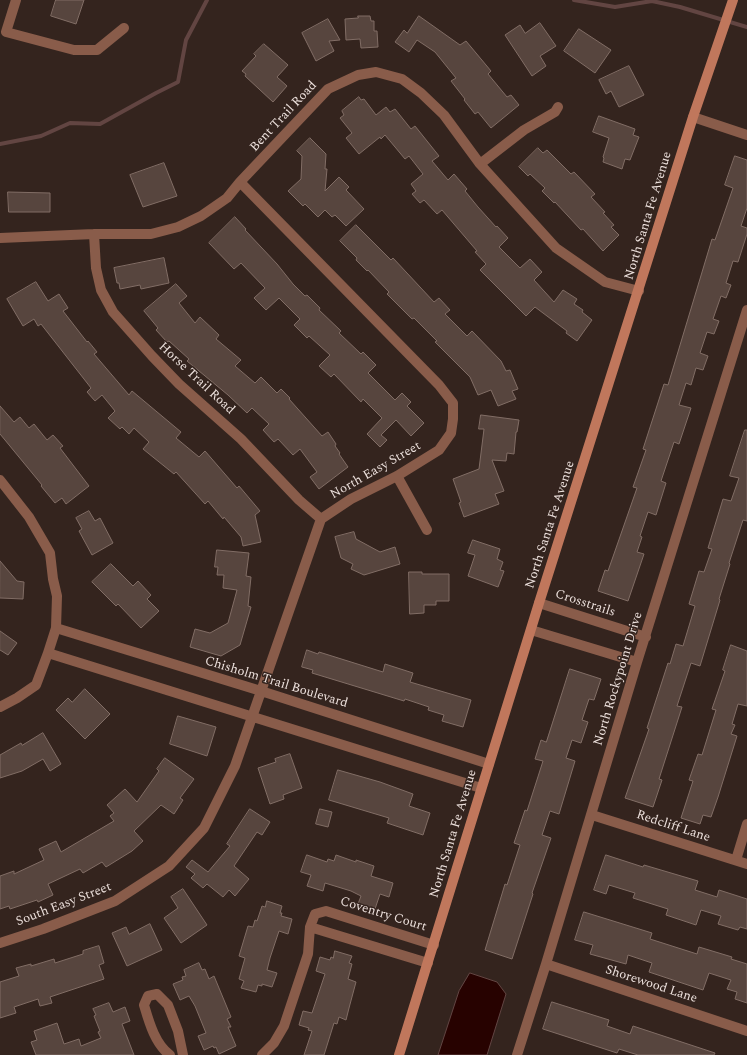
<!DOCTYPE html>
<html>
<head>
<meta charset="utf-8">
<style>
  body { margin:0 }
  canvas { display:block; background:#34241e }
</style>
</head>
<body>
<canvas width="747" height="1055"></canvas>
<script>
const ctx = document.querySelector('canvas').getContext('2d');
ctx.lineJoin = 'round';
function fillPath(path, color) { ctx.fillStyle = color; ctx.fill(path, 'evenodd'); }
function stroke(path, color, width, dash) { ctx.strokeStyle = color; ctx.lineWidth = width; ctx.lineCap = dash ? 'butt' : 'round'; ctx.setLineDash(dash || []); ctx.stroke(path); }
function drawText(font, color, halo, rows, align = 'center') {
  ctx.font = font + ' Spectral,serif'; ctx.lineWidth = 3; ctx.setLineDash([]); ctx.textBaseline = 'middle'; ctx.strokeStyle = halo; ctx.fillStyle = color; for (const [text, x, y, turn = 0] of rows) {
    ctx.save(); ctx.translate(x, y); ctx.rotate((+turn || 0) * Math.PI / 180); ctx.textAlign = isNaN(turn) ? turn : align; if (halo) ctx.strokeText(text, 0, 0); ctx.fillText(text, 0, 0); ctx.restore();
  }
}
const water = new Path2D(`
  M470 973 497 982 506 994 487 1055H438L459 991Z`);
const stream = new Path2D(`
  M574 0 615 7 652 1 680 7 747 27
  M0 144 41 136 70 123 100 124 156 93 178 82 186 40 207 0`);
const building = new Path2D(`
  M56 0H84L76 24 51 16Z
  M358 16H370L371 21H374V31H377L378 47 361 48 360 39 346 40 345 19 358 18Z
  M419 16 460 45 466 41 491 71 488 74 507 97 511 95 519 105 491 128 478 112 475 114 464 100 465 99 451 81 456 78 435 52 417 40 409 52 395 42 404 30 407 33Z
  M328 19 340 40 329 41 334 51 316 61 302 33Z
  M540 23 556 46 540 56 546 66 532 76 505 35 520 25 525 33Z
  M579 29 611 50 595 73 564 51Z
  M264 44 288 65 277 77 287 86 273 102 245 76 246 74 242 71 256 56 254 54Z
  M629 66 644 95 619 107 611 91 606 94 599 80Z
  M359 97 361 100 364 99 376 115 386 107 390 112 395 109 411 129 415 126 439 156 432 161 448 180 454 174 467 189 465 191 478 207 496 227 497 226 508 238 499 247 520 268 530 259 542 272 534 280 554 302 563 290 577 299 574 304 583 310 582 312 592 320 577 341 566 333 567 331 535 307 526 316 480 270 486 264 475 252 477 251 442 210 437 214 424 200 420 203 412 194 416 191 411 184 423 174 409 156 405 159 385 135 381 139 380 137 359 154 346 138 352 133 340 118 344 115 342 111Z
  M599 116 635 129 633 135 639 137 630 160 625 159 622 169 603 162 604 158 603 157 609 138 593 132Z
  M310 138 326 154 325 169H327L325 191 339 177 349 187 346 190 364 209 346 226 335 215 332 217 325 210 318 217 305 204 303 206 288 191 301 179 302 156 297 151Z
  M538 148 543 153 547 150 571 174 574 172 595 194 591 197 605 212 603 213 614 225 611 227 619 235 603 251 583 229 581 230 555 202 554 203 542 191 545 188 530 174 528 176 519 167Z
  M735 156 747 160V208L741 226 747 228V234L738 262 733 261 726 283 731 285 726 298 721 296 713 319 719 321 714 334 707 332 700 353 708 356 703 370 696 368 691 385 686 383 679 405 691 408 679 444 674 442 661 481 666 483 656 515 648 512 640 536 642 537 637 552 644 554 628 601 598 591 605 570 608 571 637 488 633 487 646 450 643 449 664 384 668 385 712 239 715 240 733 188 725 185Z
  M164 163 177 196 143 207 130 175Z
  M8 192 50 193V212H9Z
  M235 217 246 229 245 230 277 264 293 284 305 296 307 295 320 308 319 310 341 331 339 333 361 354 363 352 376 365 368 373 395 400 402 393 411 402 407 406 424 423 411 436 396 420 381 435 387 440 380 447 367 434 382 418 363 399 361 402 334 374 331 377 319 366 330 355 309 336 307 338 294 325 300 319 279 298 266 310 254 298 265 288 241 263 234 269 209 243Z
  M356 225 391 260 393 258 434 302 439 298 450 310 445 314 467 336 472 331 501 361 506 371 510 370 518 389 512 391 516 399 498 406 491 390 478 395 470 377 435 342 437 341 414 318 412 319 387 294 389 292 368 270 367 271 356 260 357 258 340 241Z
  M164 258 169 283 141 289 140 285 120 289 119 283H117L114 268Z
  M36 282 48 301 59 294 68 308 63 311 87 342 88 341 97 352 94 354 129 395 132 391 181 432 176 438 199 457 205 451 237 488 239 486 260 511 255 515 261 542 243 546 241 537 224 517 223 519 208 501 205 504 176 472 174 474 143 449 149 442 134 428 129 434 122 427 120 429 108 418 115 411 102 395 95 401 87 392 91 388 41 324 38 326 34 319 23 326 7 299Z
  M176 284 187 296 179 303 195 323 200 317 219 335 216 339 241 360 235 366 255 383 261 377 277 393 281 389 290 398 289 399 322 436 328 432 336 444 335 446 340 453 339 454 348 467 319 489 310 477 317 472 300 449 293 455 278 439 274 442 263 430 269 424 252 408 247 413 228 395 187 361 189 359 169 341 167 342 156 330 158 328 144 311Z
  M0 406 14 422 20 417 29 428 34 424 47 440 53 435 63 446 60 448 89 486 66 504 62 498 55 503 41 486 42 485 0 434Z
  M481 415 519 420 517 432H516L514 454 507 453 506 461 492 460 504 491 495 494 499 504 464 517 459 503 461 502 453 479 479 469 484 429H479Z
  M745 430H747V521L743 520 729 563 730 564 719 599 720 600 700 666 691 663 677 706 682 707 659 779 662 780 653 807 625 798 649 729 647 728 668 663 670 664 676 644 683 646 695 606 689 604 699 571 704 572 712 549 708 548 723 499 731 501 739 478 730 476Z
  M89 511 95 521 100 518 113 543 92 555 79 531 82 529 76 518Z
  M354 532 356 539 380 552 395 547 400 564 364 575 351 569 353 564 341 558 335 537Z
  M473 540 500 549 497 559 503 562 500 570 504 571 498 587 468 576 475 555 468 553Z
  M217 550 249 553 246 576 251 577 248 606 251 607 240 645 221 656 190 647 195 629 210 633 228 623 237 590 223 588 224 575H217L218 567H215Z
  M0 561 17 581 24 582 23 599 0 598Z
  M111 564 133 586 138 581 151 595 147 599 159 611 141 628 118 604 116 606 92 582Z
  M409 572H422V574H449V601H436V605H424V613L410 614Z
  M0 631 17 643 8 655 0 650Z
  M731 645 747 651V706L738 704 732 724 735 725 731 734 737 736 718 797 711 817 703 815 700 824 681 818 693 781 689 780 698 754 702 755 716 710 712 709 725 671 723 670Z
  M307 650 318 654 319 652 383 672 385 664 413 673 410 682 471 700 463 727 442 721 444 715 428 710 429 707 405 699 404 701 312 673 313 670 302 667Z
  M570 669 601 679 594 700 589 699 582 720 588 722 581 743 572 740 566 758 575 761 559 814 550 811 542 835 551 838 532 893 533 894 512 959 485 950 505 884 507 885 520 845 514 843 525 810 527 811 543 761 535 759 541 740 546 742Z
  M85 689 110 714 85 739 56 710 68 698 72 702Z
  M178 716 216 727 207 756 170 744Z
  M43 733 61 764 50 771 43 759 22 771 0 778V755L21 743 22 745Z
  M290 754 302 788 283 795 284 799 270 804 258 768 276 762 275 759Z
  M165 758 194 779 180 798 183 800 174 814 161 805 134 831 143 841 132 851 106 867 102 862 83 873 80 869 48 884 53 895 38 902 37 900 10 909 9 906 0 909V876L14 871V874L44 860 39 849 56 841 61 852 114 821 110 816 114 813 107 805 125 789 137 802 159 771 157 769Z
  M338 770 380 782 413 794 409 806 430 813 423 835 387 823 389 818 329 800Z
  M250 809 270 822 262 835 257 832 234 866 249 879 235 896 229 890 223 897 207 884 203 888 191 878 195 874 186 867 192 860 208 872 230 846 227 844Z
  M320 809 332 812 328 827 316 824Z
  M307 855 327 862 328 859 334 861 336 855 356 862V860L374 866 371 876 393 883 389 897 380 894 375 909 358 904 361 896 351 891 325 883 323 891 307 886 311 875 301 872Z
  M606 855 643 867 644 865 698 881 695 890 717 897 719 890 747 899V929L740 927 738 930 718 924 721 916 701 910 696 925 666 915 668 909 633 898 635 893 609 885 606 894 594 890Z
  M183 889 207 925 181 943 164 918 178 908 171 897Z
  M267 901 282 906 280 913H282L281 916 292 919 288 934 279 931 270 958 267 970 277 973 272 987 262 984V986L258 985 256 992 241 988 244 981 239 979 245 958 239 956 248 926 253 927 255 920 257 921 262 906 265 907Z
  M584 912 652 933 650 939 697 954 699 947 732 957 731 959 747 964V1003L735 999 737 992 727 989 731 980 709 973 703 990 649 972 652 963 628 955 626 964 590 954 593 945 575 940Z
  M150 924 162 950 127 966 112 933 126 927 129 934Z
  M99 946 104 963 99 965 104 979 50 997 52 1003 40 1006 38 999 14 1007 16 1013 0 1018V982L19 976 16 968 31 964V966L54 959 55 963 83 954V951Z
  M335 951 352 956 349 963 352 964 348 979 356 982 349 1008 346 1020 339 1017 337 1024 334 1023 324 1055H304L312 1031 308 1030 309 1028 299 1025 303 1011 312 1013 325 974 316 971 320 957 330 960 331 957 333 958Z
  M199 963 202 970 205 969 209 979 214 976 231 1017 227 1019 231 1027H228L236 1046 219 1054 216 1047 214 1048 213 1046 204 1050 198 1036 206 1033 195 1006 189 996 180 1000 173 984 183 980 182 977 186 976 184 970Z
  M552 1002 609 1020 607 1026 630 1034 633 1026 715 1053 714 1055H638L619 1049 617 1053 543 1029Z
  M109 1003 113 1012 125 1007 130 1021 122 1024 134 1055H36L31 1042 37 1040 34 1031 57 1023 64 1044 79 1039 81 1046 101 1038 98 1032 100 1031 94 1016 96 1015 93 1009Z`);
const street = new Path2D(`
  M16 0 6 32 74 50H97L124 28
  M693 117 747 135
  M480 164 524 130 555 112 558 107
  M94 234 96 268 101 290 113 312 152 356 179 384 241 439 299 500 321 519
  M0 238 94 234H151L178 227 201 216 227 198 240 182 328 89 358 75 376 72 402 79 421 93 444 115 480 164 556 248 605 282 639 291
  M397 476 427 530
  M0 480 29 517 50 553 53 579 57 596 56 628 48 653 36 685 17 698 0 707
  M539 603 646 637
  M56 628 261 691 489 764
  M531 630 637 662
  M48 653 481 788
  M592 815 747 864
  M736 860 747 824
  M310 927 428 963
  M0 943 43 929 115 901 169 866 204 828 235 766 321 519 351 499 397 476 439 450 451 433 453 419V403L439 385 240 182
  M546 964 747 1031
  M170 1055C155 1044 149 1022 144 1005L148 996 157 994 168 1005 178 1031 183 1055
  M262 1055 274 1043 284 1026 308 954 310 927 315 914 326 911 434 945
  M517 1055 546 964 637 662 747 310`);
const secondary = new Path2D(`
  M399 1055 539 603 693 117 733 0`);
const streetNames = [
  ["Bent Trail Road",284,117,-47],
  ["North Santa Fe Avenue",649,216,-73],
  ["Horse Trail Road",196,379,43],
  ["North Easy Street",376,471,-30],
  ["North Santa Fe Avenue",551,525,-72],
  ["Crosstrails",585,604,18],
  ["North Rockypoint Drive",619,679,-73],
  ["Chisholm Trail Boulevard",276,683,17],
  ["Redcliff Lane",673,827,18],
  ["North Santa Fe Avenue",454,834,-73],
  ["South Easy Street",64,905,-21],
  ["Coventry Court",383,915,17],
  ["Shorewood Lane",651,985,18]
];
fillPath(water, '#270200');
stroke(water, '#624542', 1);
stroke(stream, '#624542', 4);
fillPath(building, '#57453e');
stroke(building, '#816d65', 1);
stroke(street, '#895c4a', 10);
stroke(secondary, '#c0775c', 10);
drawText('13px', '#ece0dc', '#34241e', streetNames);
</script>
</body>
</html>
